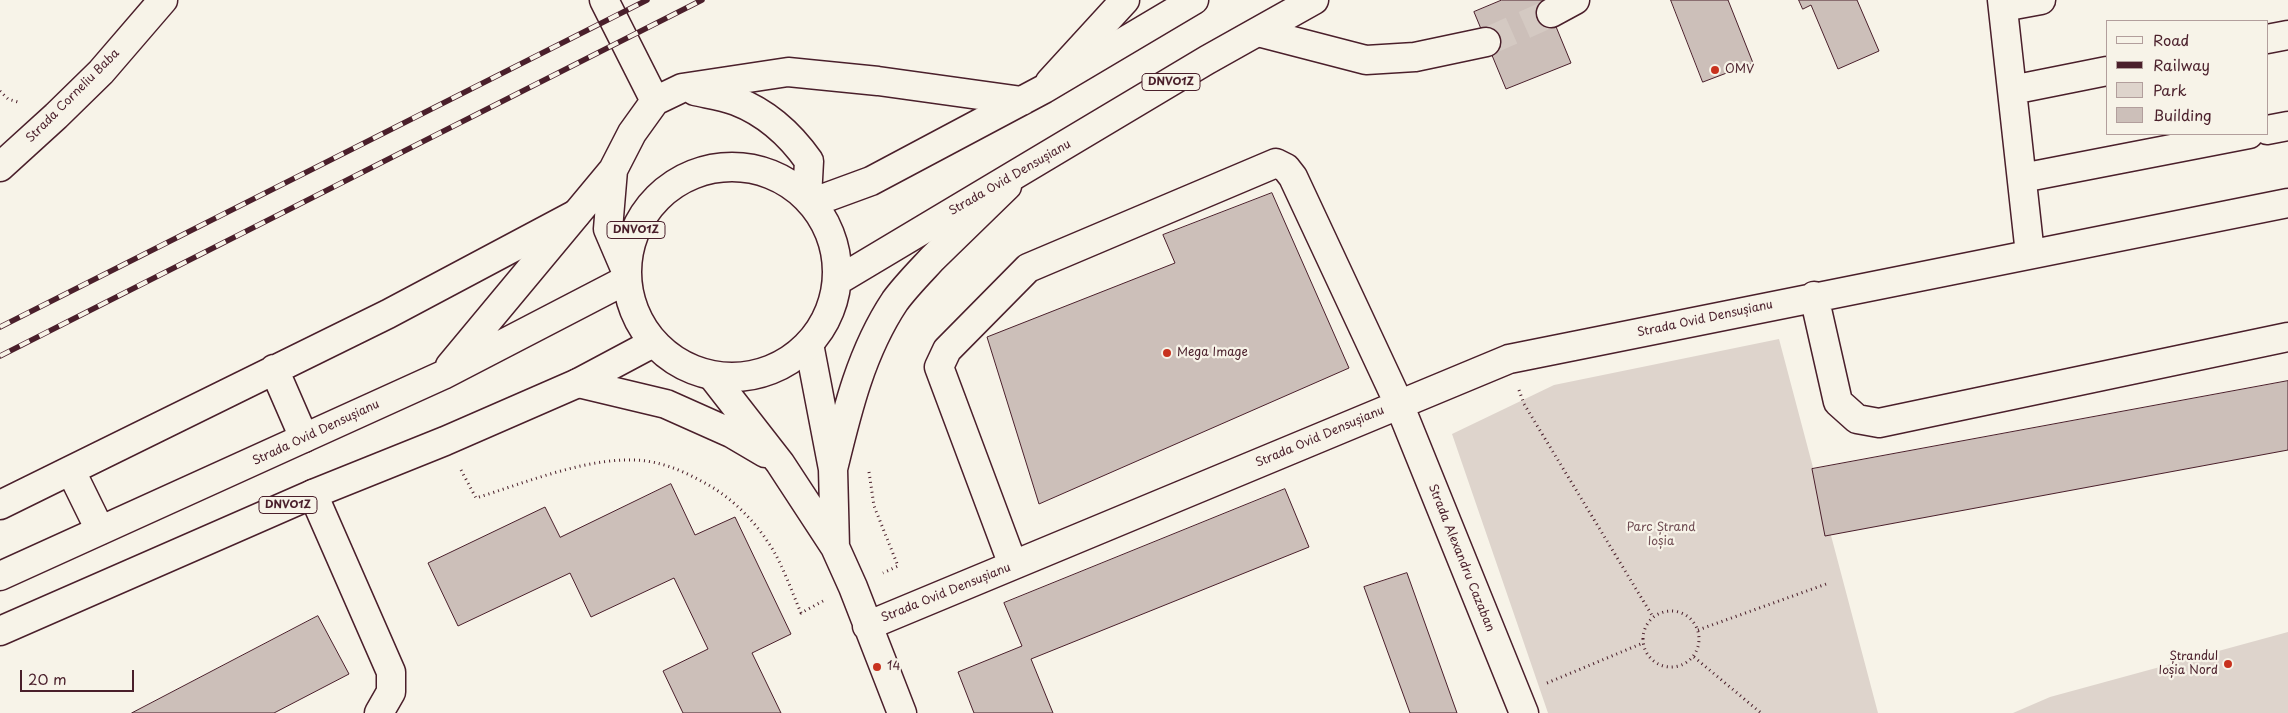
<!DOCTYPE html>
<html>
<head>
<meta charset="utf-8">
<style>
  body { margin:0 }
  #map { position:relative; width:2288px; height:713px; overflow:hidden; background:#f7f3e8; font-family:"Playpen Sans",sans-serif }
  canvas { display:block }
  .legend { position:absolute; left:2106px; top:20px; width:162px; height:115px; box-sizing:border-box; background:#f7f3e8; border:1px solid #b29e9c; margin:0; padding:6px 9px; list-style:none; font-size:15px; color:#4a1f2b }
  .legend li { display:flex; align-items:center; gap:10px; height:25px }
  .legend b { width:25px; border:1px solid #b29e9c }
  .scale { position:absolute; left:20px; top:670px; width:114px; height:22px; box-sizing:border-box; border:2px solid #4a1f2b; border-top:0; padding-left:6px; font-size:15px; line-height:18px; white-space:nowrap; color:#4a1f2b; -webkit-text-stroke:4px #f7f3e8; paint-order:stroke }
</style>
</head>
<body>
<div id="map">
<canvas width="2288" height="713"></canvas>
<ul class="legend">
<li><b style="height:6px;background:#f7f3e8"></b>Road</li>
<li><b style="height:6px;background:#4a1f2b"></b>Railway</li>
<li><b style="height:14px;background:#ded4cc"></b>Park</li>
<li><b style="height:14px;background:#ccbfb9"></b>Building</li>
</ul>
<div class="scale">20 m</div>
</div>
<script>
const ctx = document.querySelector('canvas').getContext('2d');
ctx.lineJoin = 'round';
function fillPath(path, color) { ctx.fillStyle = color; ctx.fill(path, 'evenodd'); }
function stroke(path, color, width, dash) { ctx.strokeStyle = color; ctx.lineWidth = width; ctx.lineCap = dash ? 'butt' : 'round'; ctx.setLineDash(dash || []); ctx.stroke(path); }
function drawText(font, color, halo, rows, align = 'center') {
  ctx.font = font + ' "Playpen Sans",sans-serif'; ctx.lineWidth = 4.5; ctx.setLineDash([]); ctx.textBaseline = 'middle'; ctx.strokeStyle = halo; ctx.fillStyle = color; for (const [text, x, y, turn = 0] of rows) {
    ctx.save(); ctx.translate(x, y); ctx.rotate((+turn || 0) * Math.PI / 180); ctx.textAlign = isNaN(turn) ? turn : align; if (halo) ctx.strokeText(text, 0, 0); ctx.fillText(text, 0, 0); ctx.restore();
  }
}
const green = new Path2D(`
  M1779 339 1878 713H1548L1452 434 1554 385Z
  M2288 632V713H2013L2050 697Z`);
const building = new Path2D(`
  M1502 0H1545L1571 63 1506 89 1474 12Z
  M1671 0H1728L1753 63 1703 82Z
  M1799 0H1857L1879 51 1838 69 1811 5 1803 9Z
  M1272 193 1349 368 1039 504 987 337 1175 263 1163 235Z
  M2288 381V450L1825 536 1812 469Z
  M671 484 695 535 735 517 791 634 752 653 781 713H683L663 671 708 649 674 578 591 617 570 573 458 626 428 563 545 507 560 537Z
  M1285 489 1309 547 1031 659 1053 713H974L958 672 1022 646 1004 603Z
  M1407 573 1457 713H1410L1364 587Z
  M318 616 349 674 274 713H132Z`);
const minorTunnel = new Path2D(`
  M1486 42 1551 13`);
const path = new Path2D(`
  M0 91 8 99 21 103
  M1519 390 1524 404 1653 617
  M461 470 476 498C525 483 594 454 646 461 667 464 685 472 703 482 732 497 756 522 773 550 784 569 792 592 801 613L823 601
  M869 472 874 506 898 566 883 573
  M1643 639a28 28 0 1 1 56 0a28 28 0 1 1-56 0Z
  M1698 630 1829 583
  M1694 657 1761 713
  M1547 683 1643 643`);
const minor = new Path2D(`
  M2002 0 2030 254
  M2003 7 2041 0
  M1551 13 1575 0
  M1258 32 1366 60 1415 57 1486 42
  M2267 39 2288 35
  M1050 82 1125 0
  M2012 90 2107 71
  M2267 130 2288 126
  M0 167 56 116 101 72 163 0
  M2022 178 2249 134
  M1814 296 1838 402 1857 419 1879 423 2288 337
  M809 344 833 469 835 547
  M274 369 304 438
  M713 377 780 463 835 547 853 587 902 713
  M578 383 666 404 731 433 765 453
  M833 469C847 411 861 352 895 301 906 286 920 272 933 258 958 234 982 210 1007 186
  M71 471 100 530
  M313 494 391 672V692L379 713
  M0 505 388 314 576 214
  M1013 565 939 367 947 350 1028 268 1276 163 1286 168 1293 177 1399 404 1524 713
  M867 626 1509 359 2288 203`);
const major = new Path2D(`
  M604 0 655 101
  M695 91C708 94 723 96 736 101 767 113 790 134 809 161L807 198
  M627 272a105 105 0 1 1 210 0a105 105 0 1 1-210 0Z
  M811 203 871 181 1044 89 1194 0
  M626 271 608 229 613 170 632 133 655 101 682 88 788 72 878 81 1022 101
  M837 281 1207 60 1314 0
  M450 366 613 170
  M0 576 443 375 626 280
  M0 631 313 494 445 441 578 383 653 343`);
const rail = new Path2D(`
  M0 327 647 0
  M0 356 702 0`);
const markers = [
  [1715,70,5,"#c8321e"],
  [1167,353,5,"#c8321e"],
  [2228,664,5,"#c8321e"],
  [877,667,5,"#c8321e"]
];
const shields = [
  [1171,82,58],
  [636,230,58],
  [288,505,58]
];
const shieldNames = [
  ["DNVO1Z",1171,82],
  ["DNVO1Z",636,230],
  ["DNVO1Z",288,505]
];
const poiNames = [
  ["OMV",1725,70],
  ["Mega Image",1177,353],
  ["Ștrandul",2218,657,"right"],
  ["Ioșia Nord",2218,671,"right"],
  ["14",887,667]
];
const streetNames = [
  ["Strada Corneliu Baba",73,96,-45],
  ["Strada Ovid Densușianu",1010,178,-30],
  ["Strada Ovid Densușianu",1705,319,-12],
  ["Strada Ovid Densușianu",316,433,-25],
  ["Strada Ovid Densușianu",1320,437,-23],
  ["Strada Alexandru Cazaban",1461,558,68],
  ["Strada Ovid Densușianu",946,593,-22]
];
const parkNames = [
  ["Parc Ștrand",1661,528],
  ["Ioșia",1661,542]
];
fillPath(green, '#ded4cc');
fillPath(building, '#ccbfb9');
stroke(building, '#4a1f2b', 1);
stroke(minorTunnel, '#d4c9c2', 28, [28, 14]);
stroke(minor, '#4a1f2b', 31);
stroke(major, '#4a1f2b', 31);
stroke(path, '#4a1f2b', 3, [1, 4]);
stroke(minor, '#f7f3e8', 28);
stroke(major, '#f7f3e8', 28);
stroke(rail, '#4a1f2b', 5.5);
stroke(rail, '#f7f3e8', 4, [11]);
for (const [x, y, r, color] of markers) { const dot = new Path2D(); dot.arc(x, y, r, 0, 2 * Math.PI); ctx.fillStyle = color; ctx.fill(dot); stroke(dot, '#f7f3e8', 2); }
for (const [x, y, w] of shields) { const box = new Path2D(); box.roundRect(x - w / 2, y - 8.5, w, 17, 4); ctx.fillStyle = '#f7f3e8'; ctx.fill(box); stroke(box, '#4a1f2b', 1); }
drawText('bold 11px', '#4a1f2b', null, shieldNames);
drawText('12px', '#4a1f2b', '#f7f3e8', poiNames, 'left');
drawText('12px', '#4a1f2b', '#f7f3e8', streetNames);
drawText('12px', '#6f4c53', '#f7f3e8', parkNames);
</script>
</body>
</html>
